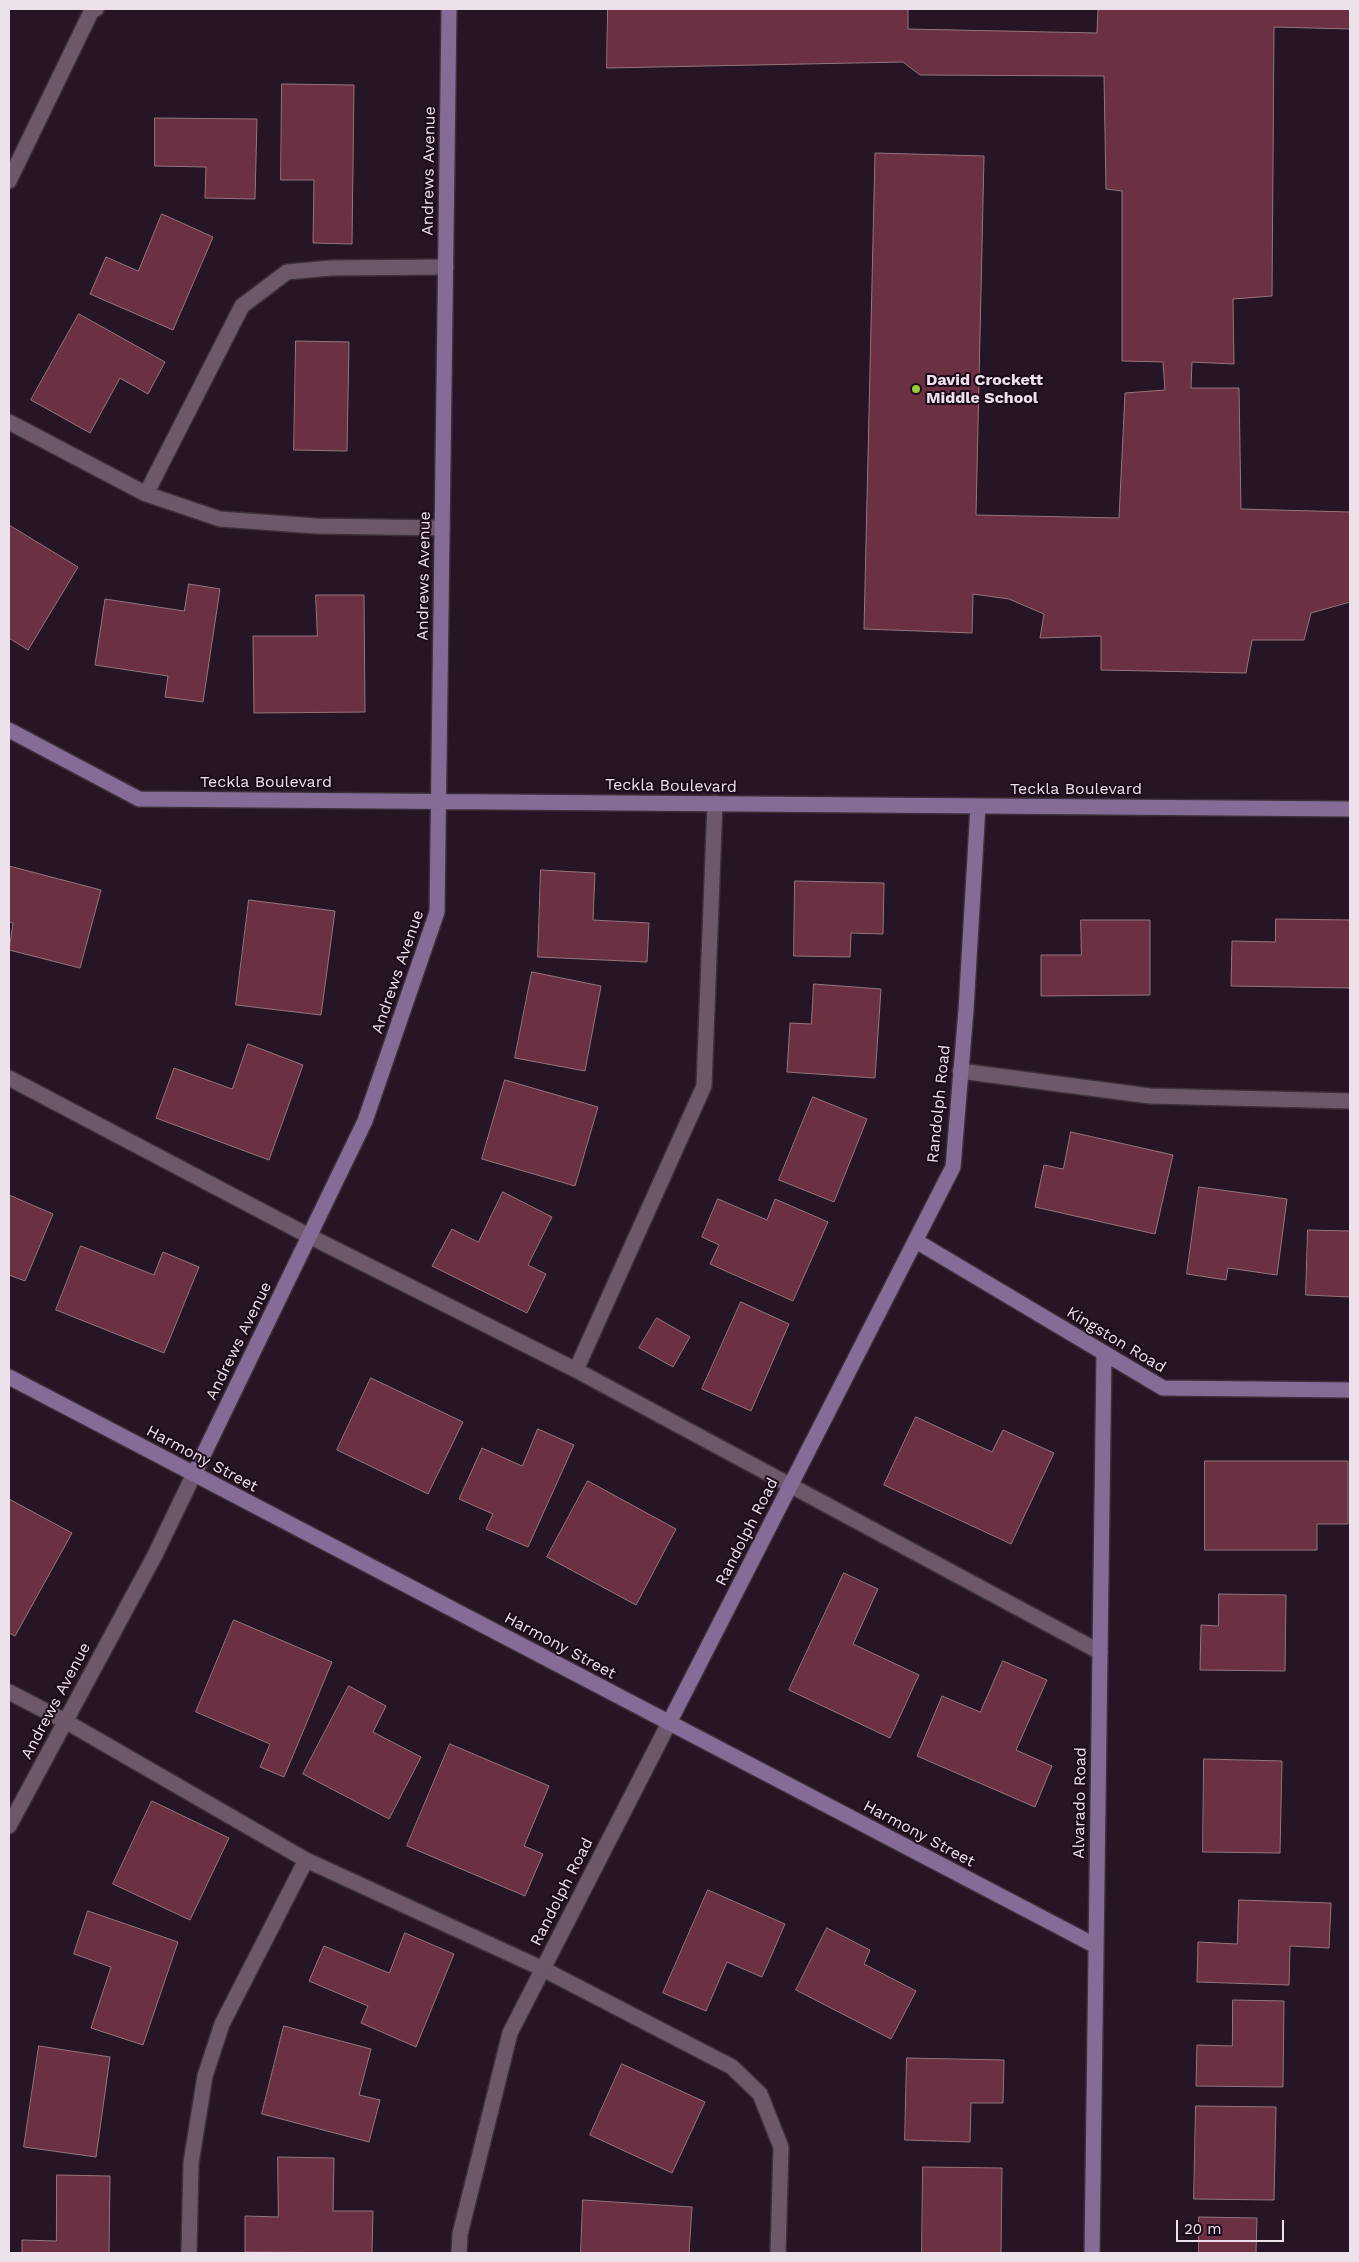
<!DOCTYPE html>
<html>
<head>
<meta charset="utf-8">
<style>
  body { margin:0 }
  #map { position:relative; width:1359px; height:2262px; overflow:hidden; background:#261524; font-family:"Work Sans",sans-serif }
  canvas { display:block }
  .frame { position:absolute; inset:0; border:10px solid #ede1eb; pointer-events:none }
  .scale { position:absolute; left:1176px; top:2220px; width:108px; height:22px; box-sizing:border-box; border:2px solid #ede1eb; border-top:0; padding-left:6px; font-size:15px; line-height:18px; white-space:nowrap; color:#ede1eb; -webkit-text-stroke:4px #1c0c1b; paint-order:stroke }
</style>
</head>
<body>
<div id="map">
<canvas width="1359" height="2262"></canvas>
<div class="frame"></div>
<div class="scale">20 m</div>
</div>
<script>
const ctx = document.querySelector('canvas').getContext('2d');
ctx.lineJoin = 'round';
function fillPath(path, color) { ctx.fillStyle = color; ctx.fill(path, 'evenodd'); }
function stroke(path, color, width, dash) { ctx.strokeStyle = color; ctx.lineWidth = width; ctx.lineCap = dash ? 'butt' : 'round'; ctx.setLineDash(dash || []); ctx.stroke(path); }
function drawText(font, color, halo, rows, align = 'center') {
  ctx.font = font + ' "Work Sans",sans-serif'; ctx.lineWidth = 4; ctx.setLineDash([]); ctx.textBaseline = 'middle'; ctx.strokeStyle = halo; ctx.fillStyle = color; for (const [text, x, y, turn = 0] of rows) {
    ctx.save(); ctx.translate(x, y); ctx.rotate((+turn || 0) * Math.PI / 180); ctx.textAlign = isNaN(turn) ? turn : align; if (halo) ctx.strokeText(text, 0, 0); ctx.fillText(text, 0, 0); ctx.restore();
  }
}
const building = new Path2D(`
  M608 9H908V29L1097 33 1098 9H1350V29L1274 27 1272 296 1233 299 1234 364 1192 362 1191 388H1239L1241 509 1350 512V602L1311 613 1304 640H1252L1246 673 1101 670V636L1040 638 1044 614 1009 599 973 594 972 633 864 629 875 153 984 156 976 515 1119 518 1125 393 1165 390 1163 362 1122 361V191L1106 189 1104 76 920 75 903 62 607 68Z
  M282 84 354 85 352 244 313 243 314 180H281Z
  M155 118 257 119 255 199 205 198 206 167 155 166Z
  M162 214 213 237 173 330 90 294 106 257 138 271Z
  M79 314 165 362 148 394 120 378 90 433 31 400Z
  M296 341 349 342 347 451 294 450Z
  M9 525 78 567 28 650 9 638Z
  M189 584 220 589 203 702 165 697 168 676 95 665 105 599 184 611Z
  M316 595H364L365 712 254 713 253 636H317Z
  M9 866 101 890 80 968 9 950 13 923 9 922Z
  M541 870 595 873 593 920 649 923 647 962 538 957Z
  M795 881 884 883 883 934 851 933 850 957 794 956Z
  M249 900 335 911 321 1015 236 1005Z
  M1276 919 1350 920V988L1231 986 1232 941 1275 942Z
  M1081 920H1150V995L1041 996V955H1081Z
  M532 972 601 986 585 1071 515 1058Z
  M814 984 881 989 875 1078 787 1072 790 1023 811 1024Z
  M248 1044 303 1065 269 1160 156 1118 174 1068 232 1089Z
  M505 1080 598 1107 575 1186 482 1159Z
  M813 1097 867 1119 834 1202 779 1180Z
  M1071 1132 1173 1155 1155 1234 1035 1207 1044 1165 1063 1169Z
  M1199 1187 1287 1199 1277 1275 1228 1268 1226 1280 1187 1274Z
  M503 1192 552 1217 528 1265 546 1274 527 1313 432 1266 452 1229 478 1242Z
  M9 1195 53 1214 25 1281 9 1275Z
  M718 1199 767 1220 775 1199 828 1222 793 1301 710 1264 719 1245 702 1237Z
  M1308 1230 1350 1231V1297L1306 1295Z
  M81 1246 154 1275 163 1252 199 1267 164 1353 56 1310Z
  M741 1302 789 1324 751 1411 702 1389Z
  M657 1318 690 1337 673 1367 639 1348Z
  M371 1378 463 1422 428 1494 337 1450Z
  M916 1417 992 1452 1003 1430 1054 1453 1011 1544 884 1485Z
  M538 1429 574 1445 528 1547 486 1529 493 1514 459 1499 482 1448 522 1466Z
  M1205 1461H1348V1524H1317V1550H1205Z
  M588 1481 676 1529 636 1605 547 1557Z
  M9 1499 72 1533 15 1636 9 1633Z
  M844 1573 878 1589 853 1644 919 1675 890 1738 789 1690Z
  M1219 1594 1286 1595 1285 1671 1200 1670 1201 1625 1218 1626Z
  M234 1620 332 1662 284 1777 260 1767 270 1744 196 1712Z
  M1003 1661 1047 1680 1016 1750 1052 1766 1035 1807 917 1756 942 1696 980 1712Z
  M349 1686 386 1706 373 1732 421 1757 389 1819 303 1774Z
  M450 1744 549 1786 524 1846 543 1854 525 1896 407 1846Z
  M1204 1759 1282 1761 1280 1853 1203 1852Z
  M152 1801 229 1838 190 1920 113 1884Z
  M708 1890 785 1924 762 1977 727 1962 706 2011 663 1993Z
  M1239 1900 1331 1903 1329 1948 1290 1946 1289 1985 1197 1982 1198 1942 1237 1944Z
  M88 1911 178 1942 143 2045 91 2028 111 1967 74 1954Z
  M827 1928 870 1950 864 1964 916 1991 891 2039 796 1990Z
  M405 1933 454 1954 416 2047 361 2023 368 2006 309 1981 324 1946 389 1973Z
  M1233 2000 1284 2001 1283 2087 1196 2086 1197 2045 1232 2046Z
  M284 2026 371 2049 359 2095 380 2100 369 2142 262 2114Z
  M39 2046 110 2057 96 2157 24 2147Z
  M907 2058 1004 2060 1003 2103H971L970 2142 905 2140Z
  M622 2064 705 2102 672 2173 590 2135Z
  M1196 2106 1276 2107 1274 2200 1194 2199Z
  M278 2157 334 2158 333 2211H373L372 2253 245 2252V2216L278 2217Z
  M923 2167 1002 2168 1001 2253H922Z
  M57 2175 110 2176 109 2253H22V2240L56 2241Z
  M583 2200 692 2207 689 2253H581Z
  M1199 2217 1257 2218 1256 2253H1199Z`);
const lane = new Path2D(`
  M9 422 146 494 220 519 316 526 442 528
  M146 494 242 306 287 272 331 268 446 267
  M960 1071 1150 1096 1350 1101
  M309 1236 576 1370 1100 1652
  M576 1370 704 1086 715 803
  M9 1692 65 1721 306 1860 543 1969 732 2067 760 2094 781 2147 778 2253
  M189 2253 191 2163 205 2076 222 2024 306 1860`);
const street = new Path2D(`
  M9 181 92 10 96 9
  M9 1078 309 1236
  M9 1826 155 1555 194 1474
  M459 2253 460 2234 510 2033 669 1723`);
const secondary = new Path2D(`
  M9 730 139 799 1350 809
  M916 1241 1163 1388 1350 1390
  M9 1377 1096 1946
  M194 1474 365 1121 437 912 449 9
  M669 1723 953 1167 966 1010 978 806
  M1092 2253 1104 1353`);
const markers = [
  [916,389,5,"#97cb38"]
];
const streetNames = [
  ["Andrews Avenue",429,171,-89],
  ["Andrews Avenue",424,576,-89],
  ["Teckla Boulevard",266,782],
  ["Teckla Boulevard",671,786,1],
  ["Teckla Boulevard",1076,789],
  ["Andrews Avenue",398,972,-71],
  ["Randolph Road",939,1104,-84],
  ["Kingston Road",1116,1340,31],
  ["Andrews Avenue",239,1341,-64],
  ["Harmony Street",202,1459,28],
  ["Randolph Road",747,1532,-63],
  ["Harmony Street",560,1646,28],
  ["Andrews Avenue",56,1701,-62],
  ["Alvarado Road",1080,1803,-89],
  ["Harmony Street",919,1834,28],
  ["Randolph Road",562,1892,-63]
];
const poiNames = [
  ["David Crockett",926,380],
  ["Middle School",926,398]
];
fillPath(building, '#6b3042');
stroke(building, '#93767d', 1);
stroke(lane, '#3b2f39', 18);
stroke(street, '#3b2f39', 18);
stroke(secondary, '#3b2f39', 18);
stroke(lane, '#6c586a', 15);
stroke(street, '#6c586a', 15);
stroke(secondary, '#846c96', 15);
for (const [x, y, r, color] of markers) { const dot = new Path2D(); dot.arc(x, y, r, 0, 2 * Math.PI); ctx.fillStyle = color; ctx.fill(dot); stroke(dot, '#1c0c1b', 2); }
drawText('16px', '#ede1eb', '#1c0c1b', streetNames);
drawText('bold 16px', '#ede1eb', '#1c0c1b', poiNames, 'left');
</script>
</body>
</html>
